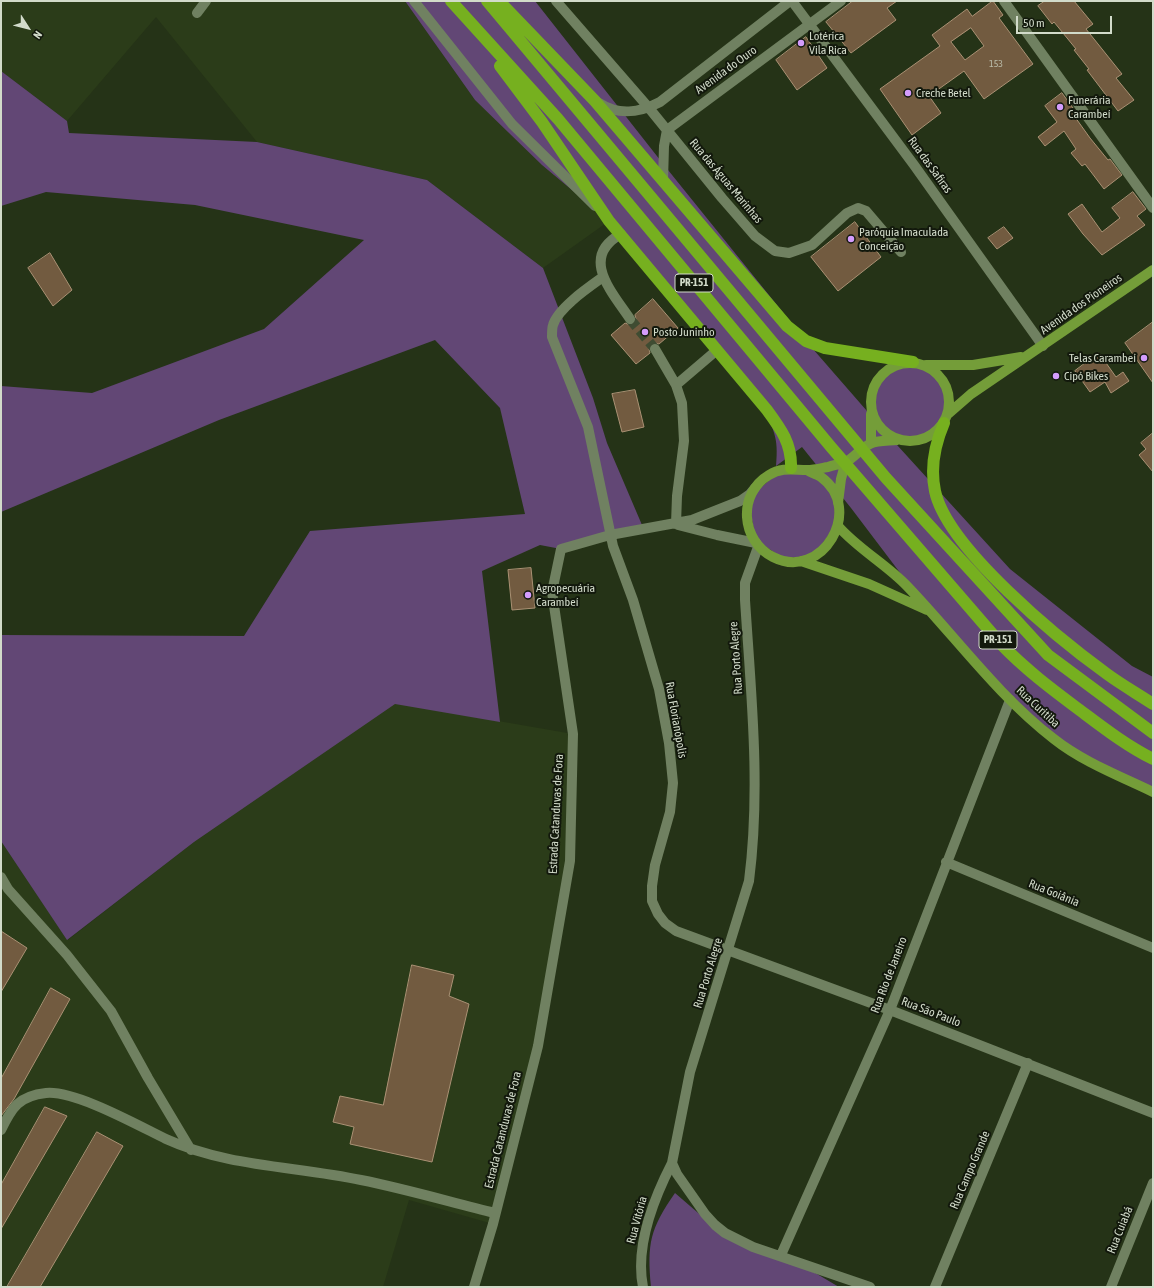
<!DOCTYPE html>
<html>
<head>
<meta charset="utf-8">
<style>
  body { margin:0 }
  #map { position:relative; width:1154px; height:1288px; overflow:hidden; background:#253317; font-family:"Asap Condensed",sans-serif }
  canvas { display:block }
  .frame { position:absolute; inset:0; border:2px solid #d2dbca; pointer-events:none }
  .north { position:absolute; left:8px; top:8px; width:40px; height:40px; -webkit-text-stroke:3px #12180c; paint-order:stroke; rotate:126deg; font-size:11px; font-weight:700; line-height:16px; text-align:center; color:#d2dbca }
  .north::after { content:''; display:block; margin:auto; width:14px; height:18px; background:#d2dbca; clip-path:polygon(50% 0,100% 100%,50% 72%,0 100%) }
  .scale { position:absolute; left:1016px; top:16px; width:96px; height:18px; box-sizing:border-box; border:2px solid #d2dbca; border-top:0; padding-left:5px; font-size:12px; line-height:14px; white-space:nowrap; color:#d2dbca; -webkit-text-stroke:3px #12180c; paint-order:stroke }
</style>
</head>
<body>
<div id="map">
<canvas width="1154" height="1288"></canvas>
<div class="frame"></div>
<div class="north">N</div>
<div class="scale">50 m</div>
</div>
<script>
const ctx = document.querySelector('canvas').getContext('2d');
ctx.lineJoin = 'round';
function fillPath(path, color) { ctx.fillStyle = color; ctx.fill(path, 'evenodd'); }
function stroke(path, color, width, dash) { ctx.strokeStyle = color; ctx.lineWidth = width; ctx.lineCap = dash ? 'butt' : 'round'; ctx.setLineDash(dash || []); ctx.stroke(path); }
function drawText(font, color, halo, rows, align = 'center') {
  ctx.font = font + ' "Asap Condensed",sans-serif'; ctx.lineWidth = 4; ctx.setLineDash([]); ctx.textBaseline = 'middle'; ctx.strokeStyle = halo; ctx.fillStyle = color; for (const [text, x, y, turn = 0] of rows) {
    ctx.save(); ctx.translate(x, y); ctx.rotate((+turn || 0) * Math.PI / 180); ctx.textAlign = isNaN(turn) ? turn : align; if (halo) ctx.strokeText(text, 0, 0); ctx.fillText(text, 0, 0); ctx.restore();
  }
}
const built = new Path2D(`
  M1 1H405L475 100 609 221 543 268 427 180 257 142 156 17 67 121 1 71Z
  M395 703 573 734 570 861 538 1046 493 1224 409 1200 383 1287H1V841L68 940 194 842Z`);
const green = new Path2D(`
  M405 1H535L664 165 806 341 887 434 1010 569 1132 666 1153 677V792L1054 739 929 611 851 508 802 447 776 466C779 436 773 430 762 403L609 221 542 165 475 100Z
  M1 71 67 121 69 133 257 142 427 180 543 268 593 398 607 443 642 525 561 549 540 545 482 571 500 722 395 704 194 842 67 940 1 841V635L244 636 310 531 525 514 500 408 435 340 219 420 1 512V386L92 393 264 329 364 240 195 205 46 192 1 206Z
  M873 402a37 37 0 1 1 74 0a37 37 0 1 1-74 0Z
  M806 472C836 488 834 493 836 525L814 555 784 559 756 540 749 505 753 494 778 473Z
  M675 1193 704 1218 817 1274 839 1287H651C647 1243 650 1229 675 1193Z`);
const building = new Path2D(`
  M853 1H897L887 8 896 20 851 53 826 22Z
  M993 1 1003 15 999 18 1033 64 984 99 964 71 929 96 941 113 912 135 880 89 940 46 932 35 967 9 972 16ZM971 28 984 46 965 60 951 42Z
  M1045 1H1074L1093 24 1086 29 1122 74 1116 78 1134 100 1118 111 1087 70 1089 69 1074 50 1076 49 1054 22 1052 24 1038 6Z
  M806 37 827 68 797 90 776 60Z
  M1062 93 1073 108 1070 110 1090 138 1108 160 1110 159 1122 175 1104 189 1085 164 1082 166 1071 153 1076 149 1064 131 1045 146 1038 137 1057 122 1045 106Z
  M1133 192 1146 209 1137 216 1145 225 1102 255 1083 234 1068 214 1082 204 1102 232 1120 218 1112 208Z
  M855 222 881 257 838 291 811 257Z
  M1004 227 1013 238 997 249 988 238Z
  M50 253 72 290 53 306 28 268Z
  M653 299 678 328 659 344 655 343 651 344 649 349 650 353 636 364 611 335 625 323 630 325 634 324 636 319 635 315Z
  M1153 322V383L1125 343Z
  M1099 353 1116 377 1123 372 1129 381 1111 393 1105 382 1090 392 1075 371Z
  M635 390 644 427 622 432 612 394Z
  M1153 433V472L1139 455 1146 449 1141 443Z
  M531 568 535 608 512 610 508 570Z
  M1 931 27 948 1 992Z
  M412 965 454 975 449 996 469 1004 432 1162 350 1144 354 1127 333 1122 340 1096 383 1105Z
  M51 988 70 999 14 1099 1 1116V1079Z
  M45 1107 67 1116 1 1229V1185Z
  M97 1132 123 1146 40 1287H7Z`);
const minorTunnel = new Path2D(`
  M630 319 655 349`);
const minor = new Path2D(`
  M414 1 512 124 595 206
  M556 1 649 108 722 198 755 236 775 251 789 253 812 245 847 213 858 208 866 211 901 252
  M792 1 914 165 1043 346
  M1004 1 1153 208
  M197 13 206 1
  M599 103C619 116 639 113 660 102L790 1
  M663 181 664 146 667 130 841 1
  M621 234C579 257 612 292 630 319
  M603 277C589 287 558 308 553 325 552 328 552 333 552 337L588 427 613 546 633 600 659 689 669 743 673 783 670 812 655 865 652 886V901L658 914 665 923 676 931 890 1010 1153 1113
  M655 349 676 385 682 403 684 441 677 496 676 524
  M676 385 717 350
  M678 525 717 535 756 543
  M758 547 745 583V600C751 693 761 788 749 881L690 1072 672 1163 677 1174 705 1214 715 1225 725 1233 753 1247 870 1287
  M946 862 1153 948
  M1 877 8 889 67 955 111 1011 148 1078 191 1150
  M1 1130C12 1107 19 1096 46 1093 75 1090 139 1126 166 1139 227 1167 296 1166 361 1180 406 1189 450 1202 495 1213
  M781 1255 890 1010 1010 700
  M474 1287 493 1224 538 1046 570 861 573 734 552 592 561 549 610 535 692 520 740 501 750 494 755 488
  M643 1287C635 1247 654 1198 672 1163
  M935 1287 1028 1063
  M1111 1287 1153 1183`);
const major = new Path2D(`
  M871 402a39 39 0 1 1 78 0a39 39 0 1 1-78 0Z
  M926 365H973L1021 357
  M871 414V443
  M948 414 971 394 1153 270
  M807 470C811 473 817 474 821 477 865 509 822 582 773 557 741 541 737 494 769 475 782 467 793 470 807 470 814 470 822 468 828 467 834 465 841 464 846 462 855 457 861 448 870 444 877 440 889 441 897 440
  M838 503 841 479 846 461
  M838 526C858 549 886 564 907 586 955 636 998 696 1054 739 1083 762 1120 776 1153 792
  M801 561 869 584 927 610`);
const highway = new Path2D(`
  M451 1 558 119 831 447 1001 644C1026 670 1053 690 1081 711 1105 729 1127 746 1153 759
  M487 1 886 478 1048 655 1153 733
  M499 1 595 101 787 326 806 341 825 348 913 362
  M500 66 542 122 609 221 767 410C781 429 792 444 791 468
  M944 423C935 444 930 467 935 491 947 548 1060 640 1107 674 1122 685 1138 694 1153 704`);
const markers = [
  [801,43,4,"#d49cfc"],
  [908,93,4,"#d49cfc"],
  [1060,107,4,"#d49cfc"],
  [851,239,4,"#d49cfc"],
  [645,332,4,"#d49cfc"],
  [1144,358,4,"#d49cfc"],
  [1056,376,4,"#d49cfc"],
  [528,595,4,"#d49cfc"]
];
const numberNames = [
  ["153",996,64]
];
const shields = [
  [694,283,38],
  [998,640,38]
];
const shieldNames = [
  ["PR-151",694,283],
  ["PR-151",998,640]
];
const poiNames = [
  ["Lotérica",809,36],
  ["Vila Rica",809,50],
  ["Creche Betel",916,93],
  ["Funerária",1068,100],
  ["Carambeí",1068,114],
  ["Paróquia Imaculada",859,232],
  ["Conceição",859,246],
  ["Posto Juninho",653,332],
  ["Telas Carambeí",1136,358,"right"],
  ["Cipó Bikes",1064,376],
  ["Agropecuária",536,588],
  ["Carambeí",536,602]
];
const streetNames = [
  ["Avenida do Ouro",726,70,-36],
  ["Rua das Safiras",930,165,54],
  ["Rua das Águas Marinhas",726,181,50],
  ["Avenida dos Pioneiros",1081,304,-35],
  ["Rua Porto Alegre",736,658,-94],
  ["Rua Curitiba",1038,707,43],
  ["Rua Florianópolis",676,720,80],
  ["Estrada Catanduvas de Fora",556,814,-87],
  ["Rua Goiânia",1054,893,22],
  ["Rua Porto Alegre",708,973,-73],
  ["Rua Rio de Janeiro",889,975,-69],
  ["Rua São Paulo",931,1012,21],
  ["Estrada Catanduvas de Fora",503,1130,-76],
  ["Rua Campo Grande",970,1170,-67],
  ["Rua Vitória",637,1220,-75],
  ["Rua Cuiabá",1120,1230,-68]
];
fillPath(built, '#2b3c19');
fillPath(green, '#624775');
fillPath(building, '#725b40');
stroke(building, '#aa9174', 1);
stroke(minorTunnel, '#3f4c32', 10, [10, 5]);
stroke(minor, '#708161', 10);
stroke(major, '#749d39', 10);
stroke(highway, '#76b01f', 12);
for (const [x, y, r, color] of markers) { const dot = new Path2D(); dot.arc(x, y, r, 0, 2 * Math.PI); ctx.fillStyle = color; ctx.fill(dot); stroke(dot, '#12180c', 1.5); }
drawText('10px', '#babba8', null, numberNames);
for (const [x, y, w] of shields) { const box = new Path2D(); box.roundRect(x - w / 2, y - 9, w, 18, 3); ctx.fillStyle = '#12180c'; ctx.fill(box); stroke(box, '#d2dbca', 1); }
drawText('bold 11px', '#d2dbca', null, shieldNames);
drawText('12px', '#d2dbca', '#12180c', poiNames, 'left');
drawText('12px', '#d2dbca', '#12180c', streetNames);
</script>
</body>
</html>
